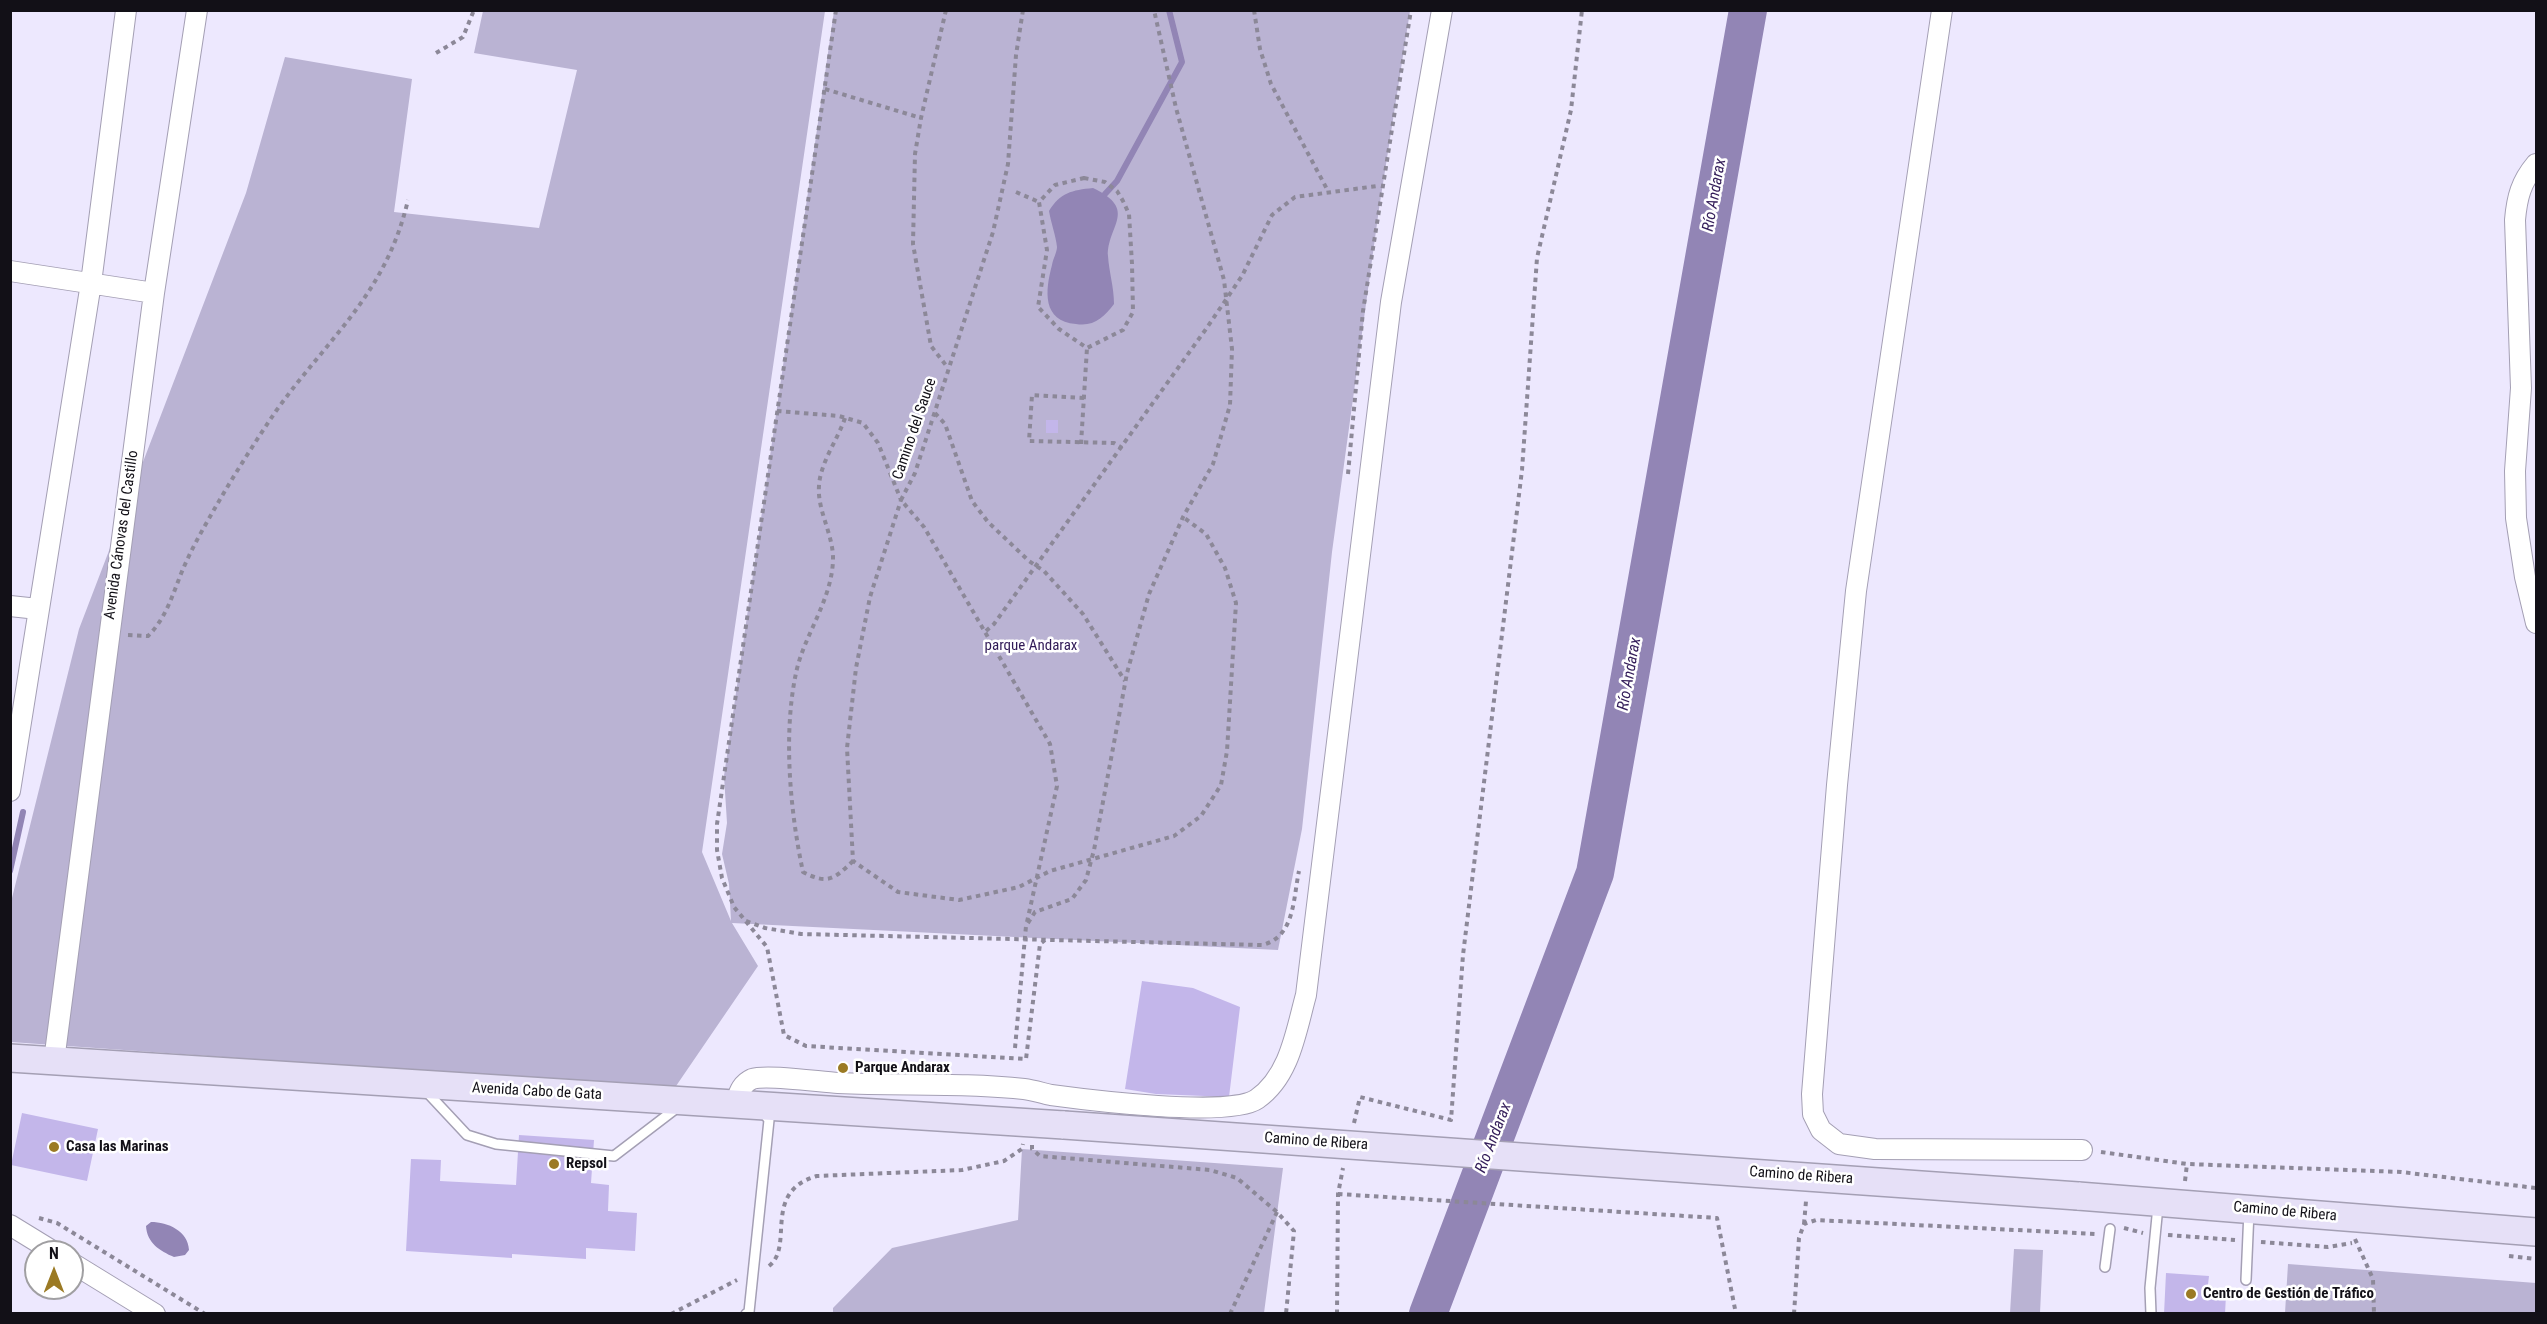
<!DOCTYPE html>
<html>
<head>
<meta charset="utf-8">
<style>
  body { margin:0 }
  #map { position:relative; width:2547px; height:1324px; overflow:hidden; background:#ede8fe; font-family:"Roboto Condensed",sans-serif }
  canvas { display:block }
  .frame { position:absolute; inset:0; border:12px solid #121017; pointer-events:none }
  .north { position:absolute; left:24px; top:1240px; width:60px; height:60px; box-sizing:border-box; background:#fff; border:2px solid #a09fa2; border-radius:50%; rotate:0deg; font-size:16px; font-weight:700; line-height:24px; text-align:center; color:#121017 }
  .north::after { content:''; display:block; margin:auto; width:21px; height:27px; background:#9b7a24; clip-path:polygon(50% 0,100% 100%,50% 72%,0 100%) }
</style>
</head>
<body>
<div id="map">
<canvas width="2547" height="1324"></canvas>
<div class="frame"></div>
<div class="north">N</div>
</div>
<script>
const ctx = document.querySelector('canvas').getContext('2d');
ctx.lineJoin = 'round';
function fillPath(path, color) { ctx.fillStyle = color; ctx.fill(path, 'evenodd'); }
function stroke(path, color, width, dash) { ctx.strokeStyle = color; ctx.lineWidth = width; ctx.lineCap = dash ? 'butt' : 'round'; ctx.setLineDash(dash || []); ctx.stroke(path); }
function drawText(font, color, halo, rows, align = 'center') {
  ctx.font = font + ' "Roboto Condensed",sans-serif'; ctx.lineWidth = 5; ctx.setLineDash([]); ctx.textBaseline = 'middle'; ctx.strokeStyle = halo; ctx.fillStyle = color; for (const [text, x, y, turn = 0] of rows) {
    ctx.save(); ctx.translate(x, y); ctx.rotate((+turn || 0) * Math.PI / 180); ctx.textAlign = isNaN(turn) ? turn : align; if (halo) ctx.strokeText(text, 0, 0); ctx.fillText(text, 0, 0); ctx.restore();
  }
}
const green = new Path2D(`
  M483 11H825L702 852 731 921 729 884 722 854 727 823 724 776 834 11H1410L1379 209 1332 552 1302 829 1278 950 732 923 758 966 674 1089 11 1042V902L79 629 246 193 285 57 412 79 394 212 539 228 577 70 474 53Z
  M1022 1149 1283 1168 1264 1313H833V1308L892 1248 1018 1220Z
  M2014 1249 2043 1250 2040 1313H2010Z
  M2288 1264 2536 1283V1313H2285Z`);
const water = new Path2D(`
  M1093 188C1139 210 1107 226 1108 256 1109 272 1114 287 1114 304 1104 317 1094 327 1076 324 1042 321 1045 291 1052 265 1053 259 1057 252 1057 247 1056 236 1051 223 1049 211 1060 193 1072 190 1093 188Z
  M151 1222C168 1222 188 1231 189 1250L185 1255 174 1257C160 1251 147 1243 146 1226Z`);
const stream = new Path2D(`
  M1105 194 1117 181 1182 62 1169 10
  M10 871 23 812`);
const river = new Path2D(`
  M1428 1314 1595 873 1748 10`);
const building = new Path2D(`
  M1046 420H1058V433H1046Z
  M1142 981 1193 988 1240 1007 1229 1097 1156 1094 1125 1089Z
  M22 1113 98 1129 87 1181 11 1165Z
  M519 1135 594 1140 591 1183 609 1185 608 1211 637 1213 635 1251 586 1248V1259L512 1254V1258L406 1251 411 1159 441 1160 440 1181 516 1185Z
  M2166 1273 2209 1276 2207 1293 2226 1295 2225 1314H2164Z`);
const path = new Path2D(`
  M836 10 717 824V850L722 878 734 907 767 947 784 1035 806 1046 1026 1059 1040 944 1045 940
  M946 10 921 118 915 154 913 244 931 346 948 368
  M1023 10 1016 55 1008 164 993 232 915 473 901 500 924 527 1050 744 1057 786 1027 922
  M1254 10 1260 49 1271 84 1328 191
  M436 53 463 37 474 10
  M825 89 921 118
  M1084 178 1105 182 1117 191 1123 201 1129 214 1132 264 1133 312 1123 330 1087 348 1059 329 1038 307 1047 250 1039 202 1055 185Z
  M1016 192 1039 202
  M1084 398 1032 395 1029 441 1114 443 1122 448
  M777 411 839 416 863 423 878 443 901 500 870 597 856 668 847 748 853 861 898 892 959 900 1019 887 1050 871 1174 836 1201 816 1221 785 1227 751 1236 603 1225 568 1206 534 1183 517
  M935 413 945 424 972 501 988 522 1029 561 1044 571 1083 614 1125 681
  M845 418C838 439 820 463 819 486 817 511 834 535 833 561 831 602 804 635 796 673 783 734 790 811 803 872 828 885 834 879 853 861
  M1081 444 1087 348
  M1348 474 1363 311 1411 10
  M986 631 994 624 1206 329 1242 276 1272 215 1295 197 1377 186
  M128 635 148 636C167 617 173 593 183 569 192 548 204 527 215 508 234 475 255 442 276 411 329 337 386 294 408 200
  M746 921 765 928 801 934 1262 945C1295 937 1293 899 1299 871
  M1015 1048 1026 926 1035 912 1072 899 1086 880 1094 850 1127 673 1149 594 1183 517 1213 464 1230 405 1232 349 1224 280 1176 108 1154 10
  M1354 1123 1360 1097 1451 1120 1463 955 1522 470 1537 258 1571 110 1582 10
  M1032 1145V1149L1040 1156 1210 1170 1237 1178 1277 1212 1294 1231 1286 1314
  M2101 1152 2187 1164 2401 1172 2536 1188
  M2185 1181 2187 1164
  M1338 1194 1717 1218 1736 1314
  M39 1218 57 1223 205 1314
  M1804 1224 1806 1201
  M2124 1228 2143 1233
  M2168 1235 2235 1240
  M2355 1239 2373 1279 2374 1314
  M2261 1242 2328 1247 2352 1243
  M2509 1256 2536 1259
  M769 1266C795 1246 761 1192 817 1176L962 1170 1004 1161 1022 1149 1023 1144
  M671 1314 737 1280
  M1230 1314 1277 1212
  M1337 1314 1338 1194 1343 1168
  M1794 1314 1799 1238 1804 1224 1816 1220 2096 1234`);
const lane = new Path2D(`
  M424 1089 467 1135 496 1144 614 1156 678 1107
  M2105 1267 2110 1229
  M2246 1280 2249 1211
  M746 1314 749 1312 769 1120 762 1111
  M2151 1314 2150 1288 2158 1206`);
const street = new Path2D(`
  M1942 10 1856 591 1837 785 1812 1094 1813 1114 1821 1130 1839 1144 1875 1149 2082 1150
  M2536 164C2521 182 2517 197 2515 220L2521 388 2515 471 2516 518 2525 577 2536 623
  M10 271 154 293
  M10 606 38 609
  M10 791 91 283 126 10
  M54 1061 154 293 197 10
  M735 1104C739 1093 741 1084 752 1079 766 1074 820 1082 838 1083 900 1086 963 1082 1024 1089 1033 1090 1042 1093 1051 1095 1088 1100 1230 1118 1257 1099 1290 1076 1296 1031 1306 995L1391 302 1442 10
  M10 1225 54 1252
  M72 1263 155 1314`);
const secondary = new Path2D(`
  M10 1058 1064 1125
  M2078 1196 2536 1232`);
const secondaryBridge = new Path2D(`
  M1064 1125 2078 1196`);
const markers = [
  [843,1068,6,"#9b7a24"],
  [54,1147,6,"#9b7a24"],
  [554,1164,6,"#9b7a24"],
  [2191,1294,6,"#9b7a24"]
];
const streetNames = [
  ["Camino del Sauce",915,429,-71],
  ["Avenida Cánovas del Castillo",122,535,-82],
  ["Avenida Cabo de Gata",537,1092,3],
  ["Camino de Ribera",1316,1142,4],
  ["Camino de Ribera",1801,1176,4],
  ["Camino de Ribera",2285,1212,5]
];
const parkNames = [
  ["parque Andarax",1031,646]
];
const poiNames = [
  ["Parque Andarax",855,1068],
  ["Casa las Marinas",66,1147],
  ["Repsol",566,1164],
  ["Centro de Gestión de Tráfico",2203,1294]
];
const waterNames = [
  ["Río Andarax",1715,195,-80],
  ["Río Andarax",1630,674,-80],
  ["Río Andarax",1494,1138,-69]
];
fillPath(green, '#bab3d3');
fillPath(water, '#9285b5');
stroke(stream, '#9285b5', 6);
stroke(river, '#9285b5', 38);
fillPath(building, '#c3b6ea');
stroke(lane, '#a49fb4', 12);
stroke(street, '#a49fb4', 22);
stroke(secondary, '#a49fb4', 30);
stroke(path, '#8c8898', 4, [4.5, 4.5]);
stroke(lane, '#fff', 9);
stroke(street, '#fff', 20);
stroke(secondary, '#e6e0f7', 27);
stroke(secondaryBridge, '#a49fb4', 30, []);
stroke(secondaryBridge, '#e6e0f7', 27);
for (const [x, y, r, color] of markers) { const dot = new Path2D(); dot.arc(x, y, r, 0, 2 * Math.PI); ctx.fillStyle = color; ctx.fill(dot); stroke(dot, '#fff', 2); }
drawText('15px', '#121017', '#fff', streetNames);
drawText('15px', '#301a56', '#fff', parkNames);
drawText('bold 15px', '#121017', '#fff', poiNames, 'left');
drawText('italic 16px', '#341e5a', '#fff', waterNames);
</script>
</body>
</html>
